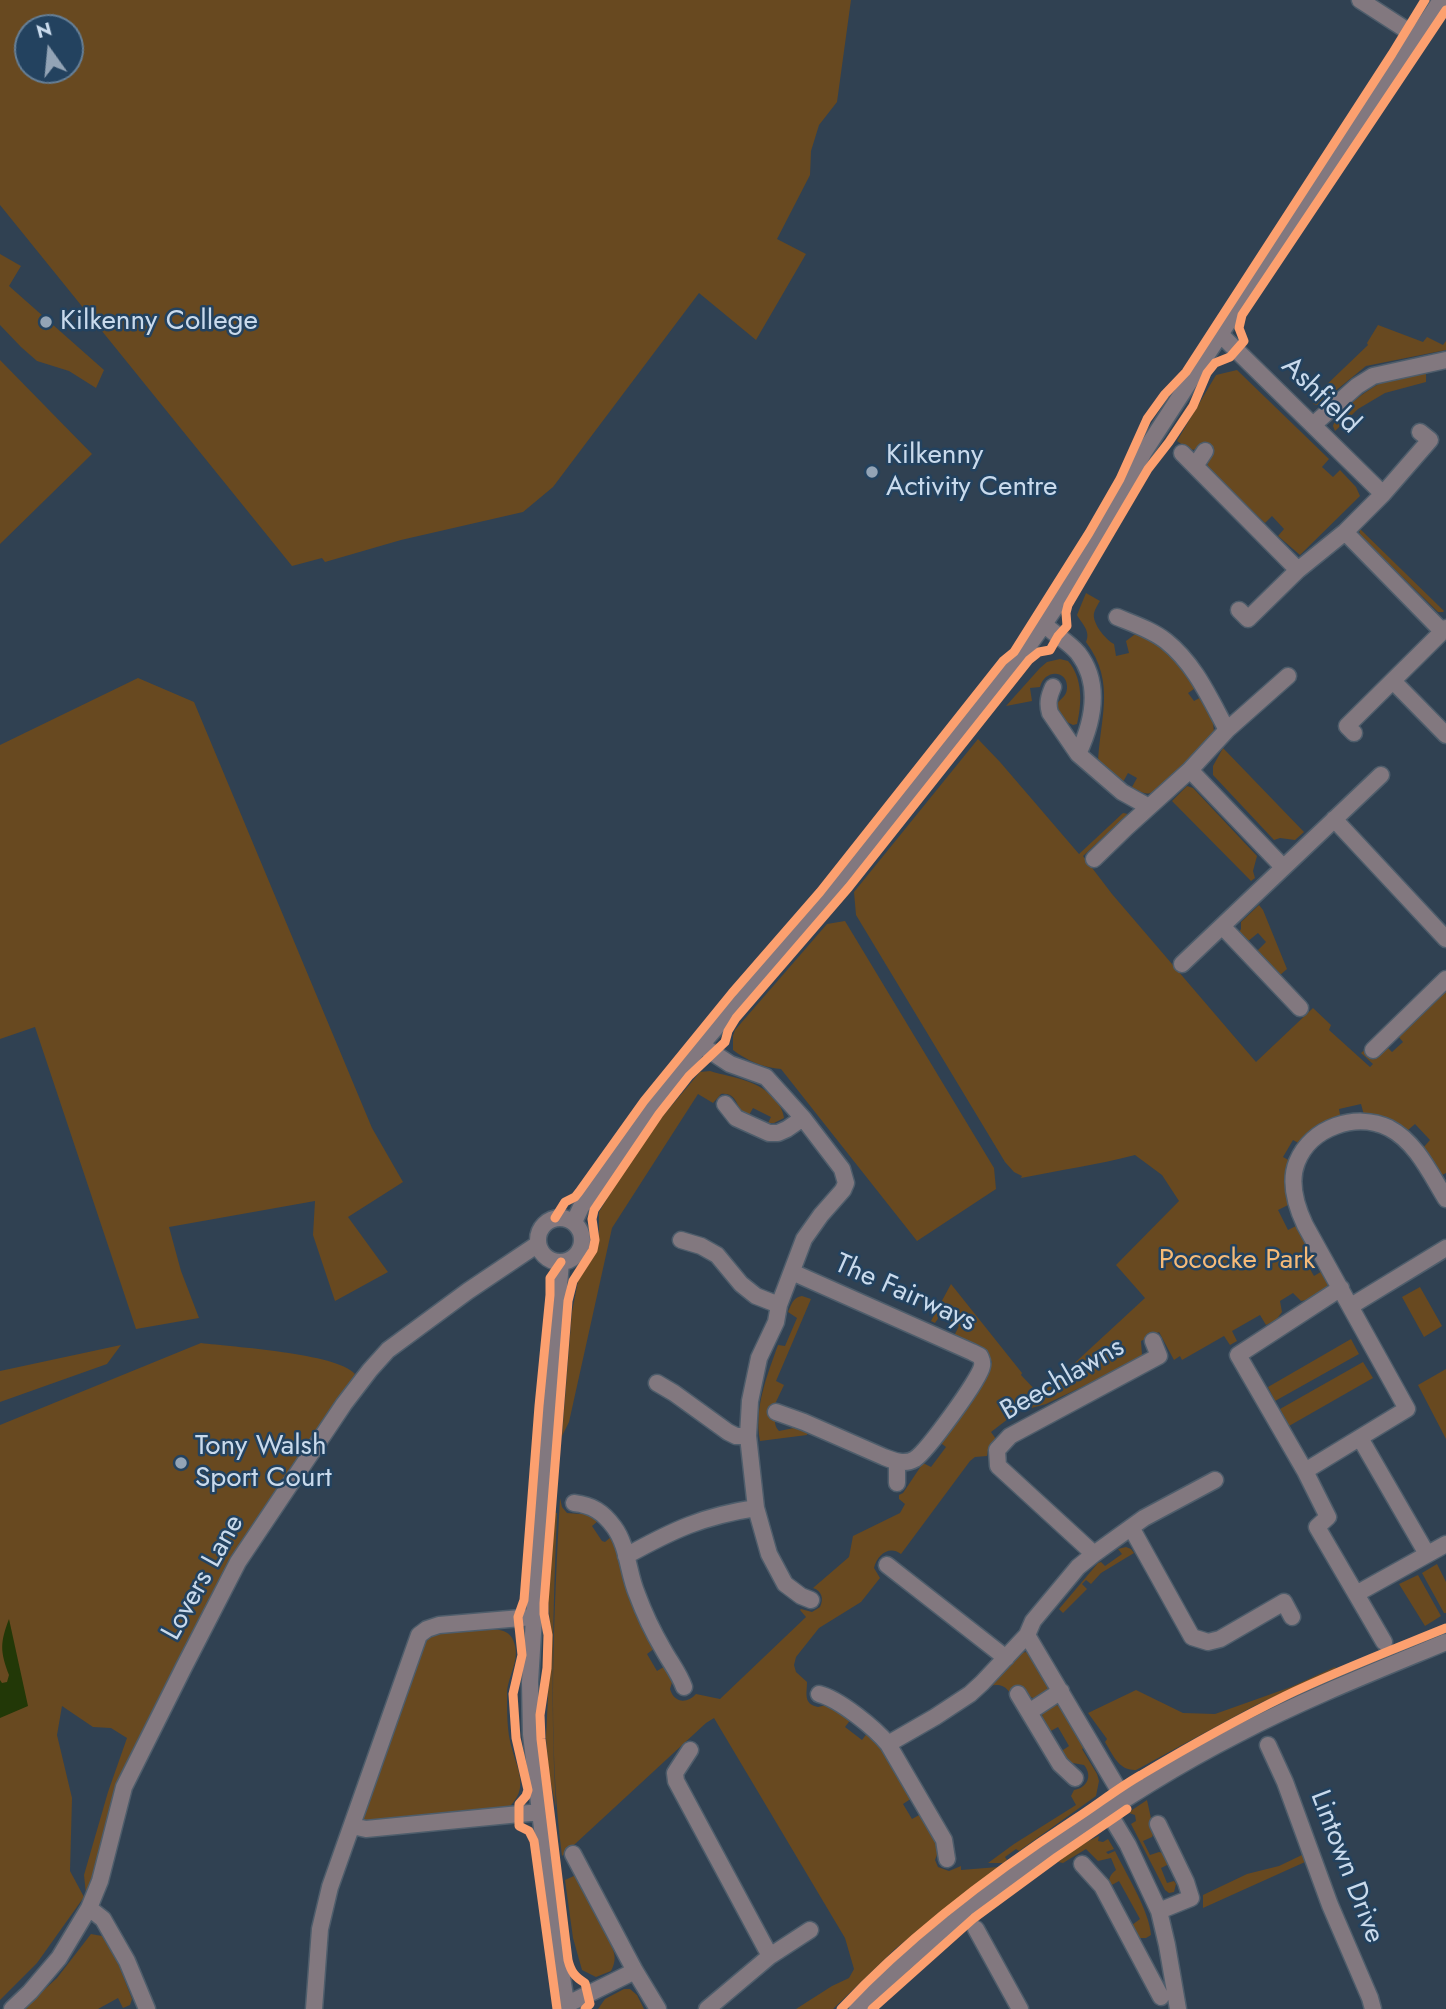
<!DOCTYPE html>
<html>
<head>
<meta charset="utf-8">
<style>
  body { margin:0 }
  #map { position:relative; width:1446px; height:2009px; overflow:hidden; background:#304152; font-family:Jost,sans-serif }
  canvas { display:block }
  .north { position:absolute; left:14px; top:14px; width:70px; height:70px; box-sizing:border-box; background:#23425f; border:2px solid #657f97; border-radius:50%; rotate:345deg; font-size:19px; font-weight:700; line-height:28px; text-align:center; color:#c9daec }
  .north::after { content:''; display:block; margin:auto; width:24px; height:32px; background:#93a4b6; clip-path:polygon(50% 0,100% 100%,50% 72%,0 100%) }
</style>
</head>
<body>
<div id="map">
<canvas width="1446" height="2009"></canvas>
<div class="north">N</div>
</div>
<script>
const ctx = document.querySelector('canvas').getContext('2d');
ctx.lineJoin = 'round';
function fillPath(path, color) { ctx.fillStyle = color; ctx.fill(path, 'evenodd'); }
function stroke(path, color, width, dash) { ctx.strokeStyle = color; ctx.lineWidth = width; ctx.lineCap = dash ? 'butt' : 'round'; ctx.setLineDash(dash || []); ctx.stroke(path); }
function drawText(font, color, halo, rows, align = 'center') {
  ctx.font = font + ' Jost,sans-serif'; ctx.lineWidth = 5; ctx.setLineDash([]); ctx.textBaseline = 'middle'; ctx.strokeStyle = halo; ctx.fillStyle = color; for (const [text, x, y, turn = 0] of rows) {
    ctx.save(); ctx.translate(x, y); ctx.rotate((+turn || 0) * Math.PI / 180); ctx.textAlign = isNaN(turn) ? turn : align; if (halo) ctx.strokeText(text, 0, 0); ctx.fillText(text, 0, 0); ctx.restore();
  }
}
const green = new Path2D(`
  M0 0H851L837 102 819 125 811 151 810 175 777 239 806 254 756 340 699 293 553 487 523 512 401 540 325 562 322 558 292 566 0 205ZM28 28H70V70H28Z
  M0 254 21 266 9 286 104 370 96 388 69 371 37 361 21 347 0 325Z
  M1378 325 1423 342 1427 337 1443 345 1446 341V350L1366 366 1318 405 1313 404 1322 395 1320 391 1368 345 1367 343Z
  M0 360 92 454 0 544Z
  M1237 370 1329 459 1322 467 1333 477 1340 470 1356 487 1360 496 1300 555 1278 536 1284 529 1272 516 1265 523 1208 469 1207 458 1198 449 1190 450 1177 441 1216 375Z
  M1426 371V382L1385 393 1358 409 1335 431 1333 426C1337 412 1369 388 1383 382 1396 377 1412 375 1426 371Z
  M1359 528 1444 611 1443 612H1438L1360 535Z
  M1086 593 1100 601C1098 604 1095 609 1094 613 1092 623 1105 639 1114 644L1116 656 1129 653 1126 641 1134 635 1142 633C1164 647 1182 667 1197 687L1188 693 1194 701 1203 696 1212 714 1214 732C1203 745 1168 786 1153 792 1146 796 1138 791 1132 787L1137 778 1128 773 1123 782 1109 774 1098 765C1099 720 1117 683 1086 642 1091 631 1082 624 1077 615Z
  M1060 659 1068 661C1083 678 1082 704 1077 724L1073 725 1065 721 1062 722C1047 696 1068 704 1067 686 1066 669 1044 670 1040 687L1030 688 1032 701 1006 706 1040 668 1047 662Z
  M138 678 194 702 372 1128 403 1182 348 1217 388 1272 335 1301 313 1235 315 1201 169 1227 181 1271 199 1318 136 1329 35 1027 0 1039V745Z
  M978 739 1000 762 1079 854 1123 813 1128 814 1083 856 1112 894 1256 1062 1313 1008 1331 1025 1329 1030 1370 1067 1373 1064 1361 1053 1367 1048 1386 1046 1392 1052 1403 1042 1398 1036 1446 988V1173L1440 1176 1423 1148 1430 1140 1415 1124 1407 1131 1364 1115 1361 1104 1339 1109 1341 1120 1302 1145 1293 1140 1283 1157 1292 1162 1288 1205 1278 1210 1288 1230 1298 1225 1313 1250 1303 1257 1314 1276 1324 1270C1326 1274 1328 1277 1328 1281 1329 1293 1310 1300 1301 1301L1293 1293 1280 1301 1282 1312 1276 1320 1266 1325 1260 1315 1232 1331 1237 1341 1230 1345 1224 1336 1182 1360 1180 1356 1174 1360 1159 1332 1141 1341 1142 1355 1136 1361 1046 1404 1017 1412 991 1432 996 1439 988 1450 987 1456 975 1457 970 1461 901 1554C889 1545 877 1555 874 1568L880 1578 861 1602 819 1628 796 1657 794 1665 796 1672 807 1682C807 1693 803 1704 818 1707L830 1704 851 1719 845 1727 862 1740 868 1732 878 1741 912 1798 903 1804 912 1819 921 1814 940 1847 935 1860 938 1867 949 1871 961 1866V1870L998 1867 895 1949 833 2009H796L832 1986 849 1978 854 1969 845 1938 714 1718 706 1723 562 1856C547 1741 554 1614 560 1498L562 1507 567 1513 580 1514 586 1512 598 1521 592 1526 602 1541 605 1542 612 1536 655 1648 647 1654 657 1671 667 1665 673 1679 670 1689C674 1703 687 1704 696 1694L720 1699 806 1617 800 1610 801 1609 812 1612 820 1607C824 1599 822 1591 813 1588L849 1557 853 1536 900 1513 905 1504 899 1499V1495L903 1493 923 1463 931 1467 946 1447 938 1441C954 1420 984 1387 992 1362L985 1351 954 1336 959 1326 939 1317 935 1323 931 1321 951 1284 1022 1373 1021 1375 1040 1395 1145 1298 1116 1265 1179 1201 1162 1175 1135 1155C1097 1165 1060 1170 1021 1178L1022 1176 1014 1172 1005 1162 856 915 854 892Z
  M1223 748 1304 832 1295 840 1280 838 1274 840 1213 775V766Z
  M1187 786 1193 788 1257 856 1253 871 1255 878 1251 881 1172 801Z
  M1259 905 1263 910 1287 969 1279 976 1256 952 1266 942 1258 933 1247 942 1239 932 1241 929V922Z
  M845 921 994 1168 996 1189 917 1241 781 1069C764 1068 746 1060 733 1050V1036L735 1030 827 924Z
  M710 1071C736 1079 759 1079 777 1102 781 1108 783 1111 784 1118L774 1123H768L771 1117 753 1108 748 1117C735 1110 739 1092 721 1094L713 1103 698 1094 612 1228 569 1422 562 1436 572 1312 578 1281 593 1257 599 1242V1212L623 1172 662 1117 700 1072Z
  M1420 1287 1442 1326 1424 1337 1402 1297Z
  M802 1296 811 1299 776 1381 784 1385 775 1404C778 1414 771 1422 779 1431L794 1428 808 1432 807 1435 760 1441C754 1407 767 1376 778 1345L785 1346 797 1318 788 1312C791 1305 793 1297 802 1296Z
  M1351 1339 1359 1354 1275 1401 1268 1387Z
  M201 1343C232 1347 337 1353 355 1374L339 1402 264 1509 177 1662 117 1784 92 1879 86 1894 84 1875 108 1792 127 1738 111 1728 93 1727 62 1706 57 1735 72 1798 70 1871 84 1897 37 1963 0 2000V1425Z
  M121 1345 107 1364 0 1402V1371Z
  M1363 1362 1373 1378 1289 1426 1280 1409Z
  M1446 1369V1439L1418 1385Z
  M554 1513H557C553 1611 550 1710 556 1808L549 1773 546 1738 551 1634 548 1598Z
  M1126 1547 1131 1549 1134 1553 1101 1573 1091 1584 1086 1580 1082 1584 1087 1589 1063 1613 1059 1609 1098 1563 1101 1562 1105 1566 1122 1554 1118 1549Z
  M1437 1564 1446 1582V1613H1444L1422 1573Z
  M1418 1575 1441 1616 1425 1626 1399 1584Z
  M486 1629C500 1629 512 1630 515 1646 519 1662 508 1676 507 1693 507 1708 507 1727 510 1741 516 1769 532 1788 506 1810L363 1822 364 1812 422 1642C440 1629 464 1631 486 1629Z
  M1027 1652C1038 1657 1047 1677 1048 1689L1044 1695 1035 1699 1027 1695 1021 1686 1010 1693C1004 1684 998 1684 989 1686L1020 1653Z
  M1335 1667 1336 1668 1254 1706 1136 1770C1119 1771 1113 1755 1105 1742L1107 1739 1088 1713 1136 1690 1183 1713 1215 1714 1291 1687Z
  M1055 1705 1061 1706 1086 1746 1082 1749 1097 1774 1099 1781 1096 1796 1019 1851 1016 1849 1005 1857 1007 1860 1003 1863H988L1014 1844 1076 1805 1071 1796 1074 1790C1087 1788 1093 1776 1084 1765L1067 1762 1060 1752 1069 1746 1058 1727 1049 1732C1042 1718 1036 1710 1055 1705Z
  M1147 1800 1154 1832 1152 1837 1143 1841 1150 1855 1159 1852 1167 1854 1171 1863 1161 1868 1167 1883 1174 1881 1176 1884 1174 1892 1169 1893 1165 1890 1131 1824 1136 1821 1135 1815 1129 1813 1132 1810Z
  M1099 1836 1098 1841 1103 1842 1108 1839 1114 1849 1106 1852 1108 1854 1115 1851C1125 1872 1150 1912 1151 1935L1146 1938H1139L1135 1933 1132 1925 1140 1919 1119 1881 1110 1886C1108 1878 1110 1875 1116 1870L1111 1858 1098 1861 1086 1849 1063 1863 1058 1862 1082 1844Z
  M1302 1855 1305 1862 1203 1908V1895L1247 1874 1279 1866Z
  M576 1875 610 1937 608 1939C614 1951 618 1958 611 1971L596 1977 582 1970 573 1938 565 1880Z
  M91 1934 102 1936 118 1963 132 1999 130 2005 123 2008 118 1998 98 2009H23L57 1978Z
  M624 1989H630L637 1995 644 2009H598L605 1999Z`);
const water = new Path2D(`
  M9 1619 28 1706 0 1718V1680L2 1683 7 1682 9 1675C0 1651 0 1643 9 1619Z`);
const minor = new Path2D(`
  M1360 0 1408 31 1417 34
  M1221 335 1383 494
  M1313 425 1357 386 1373 376 1446 360
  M1182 453 1298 570
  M1195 466 1205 451
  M1345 532 1442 631
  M1239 610 1248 619 1298 570 1345 532 1383 494 1430 440 1420 432
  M1117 617C1134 624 1152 630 1166 641 1195 664 1210 699 1227 730
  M1044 624C1054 634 1069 642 1078 653 1102 684 1093 722 1078 754
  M1393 681 1446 735
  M1053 687C1049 696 1047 703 1050 713L1078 754 1122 792 1149 807
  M1354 733 1347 726 1446 628
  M1190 770 1283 867
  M1334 819 1446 939
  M1094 859 1127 827 1190 770 1227 730 1288 676
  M1222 926 1300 1008
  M1182 964 1381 775
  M701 1045 730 1064 766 1077 803 1118 842 1169 846 1183 843 1190 821 1215 804 1239 779 1305 776 1322 759 1358 750 1401 748 1436 756 1508 769 1554 785 1584 801 1596 811 1600
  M1373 1050 1446 979
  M725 1104 736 1118 769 1133H778L787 1129 803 1118
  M538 1240a22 22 0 1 1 44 0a22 22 0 1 1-44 0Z
  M574 1222 581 1207 656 1103 701 1045 835 889 890 821 1016 663 1044 624 1070 586 1144 452 1315 188 1441 0
  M681 1240 701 1246 717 1255 741 1284 756 1296 779 1305
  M561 1262 542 1488 530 1682 531 1734 540 1812 555 1932 567 2009
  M1341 1288 1238 1355 1305 1471 1328 1517 1317 1527 1384 1642
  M1351 1306 1446 1248
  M657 1383 674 1393 728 1432 736 1436H748
  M776 1412 804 1422 884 1457C894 1461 905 1465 915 1459 927 1451 980 1379 982 1366 983 1361 982 1361 980 1356L972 1352 792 1272
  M1360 1438 1427 1554
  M1305 1471 1407 1409 1305 1225C1296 1206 1289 1182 1297 1162 1311 1127 1356 1112 1389 1128 1416 1142 1430 1173 1446 1199
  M897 1483V1462
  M574 1503C592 1505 603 1512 614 1527 628 1546 628 1573 637 1594 644 1613 653 1632 663 1649 670 1662 679 1673 684 1687
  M1132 1529 1192 1637 1208 1642 1220 1639 1284 1602 1292 1617
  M1094 1554 998 1466 997 1450 1010 1436 1159 1356 1153 1341
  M626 1556C673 1530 703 1516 756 1508
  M887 1565 1006 1658
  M1356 1594 1446 1544
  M1027 1635 1124 1799
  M819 1694C839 1699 875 1728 888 1744L944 1840 947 1859
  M1018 1694 1060 1764 1075 1778
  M1029 1712 1061 1691
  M888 1744 935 1717 970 1694 982 1683 1027 1635 1033 1621 1078 1567 1094 1554 1144 1518 1215 1480
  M1268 1745 1285 1782 1330 1905 1370 1998 1373 2009
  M690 1750 675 1773 676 1781 770 1956
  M1107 1810 1128 1845 1159 1911 1167 1945 1178 2009
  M1158 1824 1186 1882 1191 1898 1159 1911
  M352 1826 366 1829 540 1812
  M573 1854 635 1971 658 2009
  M1082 1864 1102 1886 1161 1997
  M89 1908 103 1919 127 1961 147 2009
  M976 1929 1020 2009
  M566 2005 635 1971
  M12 2009 30 1992 59 1958 89 1908 100 1881 124 1787 184 1667 238 1562 344 1404 370 1370 388 1350 468 1291 538 1244
  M314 2009 320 1929 330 1887 419 1635 427 1629 439 1625 533 1617
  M707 2009 770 1956 810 1930
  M857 2009C917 1947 986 1894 1057 1845 1115 1804 1175 1766 1238 1734 1305 1699 1376 1671 1446 1642`);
const cycleway = new Path2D(`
  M555 1218 565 1202 575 1197 579 1192 644 1101 732 993 820 892 1003 661 1014 652 1089 533 1120 479 1147 419 1165 394 1186 372 1392 54 1425 0
  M557 2009 534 1841 529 1831 519 1826V1804L526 1796 528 1790 516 1738 513 1694 522 1655 518 1617 524 1600 539 1406 550 1295V1278L561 1262
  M585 2009 590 2004 585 1983C575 1977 571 1972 568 1960L541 1739 540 1715 547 1668 548 1635 544 1614V1603L568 1301 573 1281 593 1250 595 1240 592 1219 594 1210 659 1114 689 1076 725 1042 728 1031 736 1018 849 887 1029 660 1039 652 1050 650 1058 636 1067 626 1066 613 1068 605 1148 469 1169 442 1193 406 1207 373 1215 363 1230 357 1244 341 1239 328 1242 315 1446 10
  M841 2009C907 1938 994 1872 1075 1819 1097 1805 1118 1788 1141 1775 1188 1747 1236 1720 1285 1696 1337 1671 1392 1650 1446 1628
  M872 2009 974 1918 1057 1857 1127 1809`);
const markers = [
  [46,322,7,"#93a4b6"],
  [872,472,7,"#93a4b6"],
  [181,1463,7,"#93a4b6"]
];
const poiNames = [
  ["Kilkenny College",60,322],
  ["Kilkenny",886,456],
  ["Activity Centre",886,488],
  ["Tony Walsh",195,1447],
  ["Sport Court",195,1479]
];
const streetNames = [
  ["Ashfield",1320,396,44],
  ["The Fairways",905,1294,24],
  ["Beechlawns",1063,1380,-30],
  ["Lovers Lane",204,1578,-61],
  ["Lintown Drive",1346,1867,69]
];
const parkNames = [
  ["Pococke Park",1237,1261]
];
fillPath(green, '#684920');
fillPath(water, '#223807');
stroke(minor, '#4e5d6b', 19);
stroke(minor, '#82787f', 16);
stroke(cycleway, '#fca06f', 9);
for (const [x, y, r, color] of markers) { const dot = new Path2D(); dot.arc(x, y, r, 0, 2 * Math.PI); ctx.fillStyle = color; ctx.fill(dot); stroke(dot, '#23425f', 2.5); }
drawText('28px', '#c9daec', '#23425f', poiNames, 'left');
drawText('28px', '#c9daec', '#23425f', streetNames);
drawText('28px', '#f5ba77', '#23425f', parkNames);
</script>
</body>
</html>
